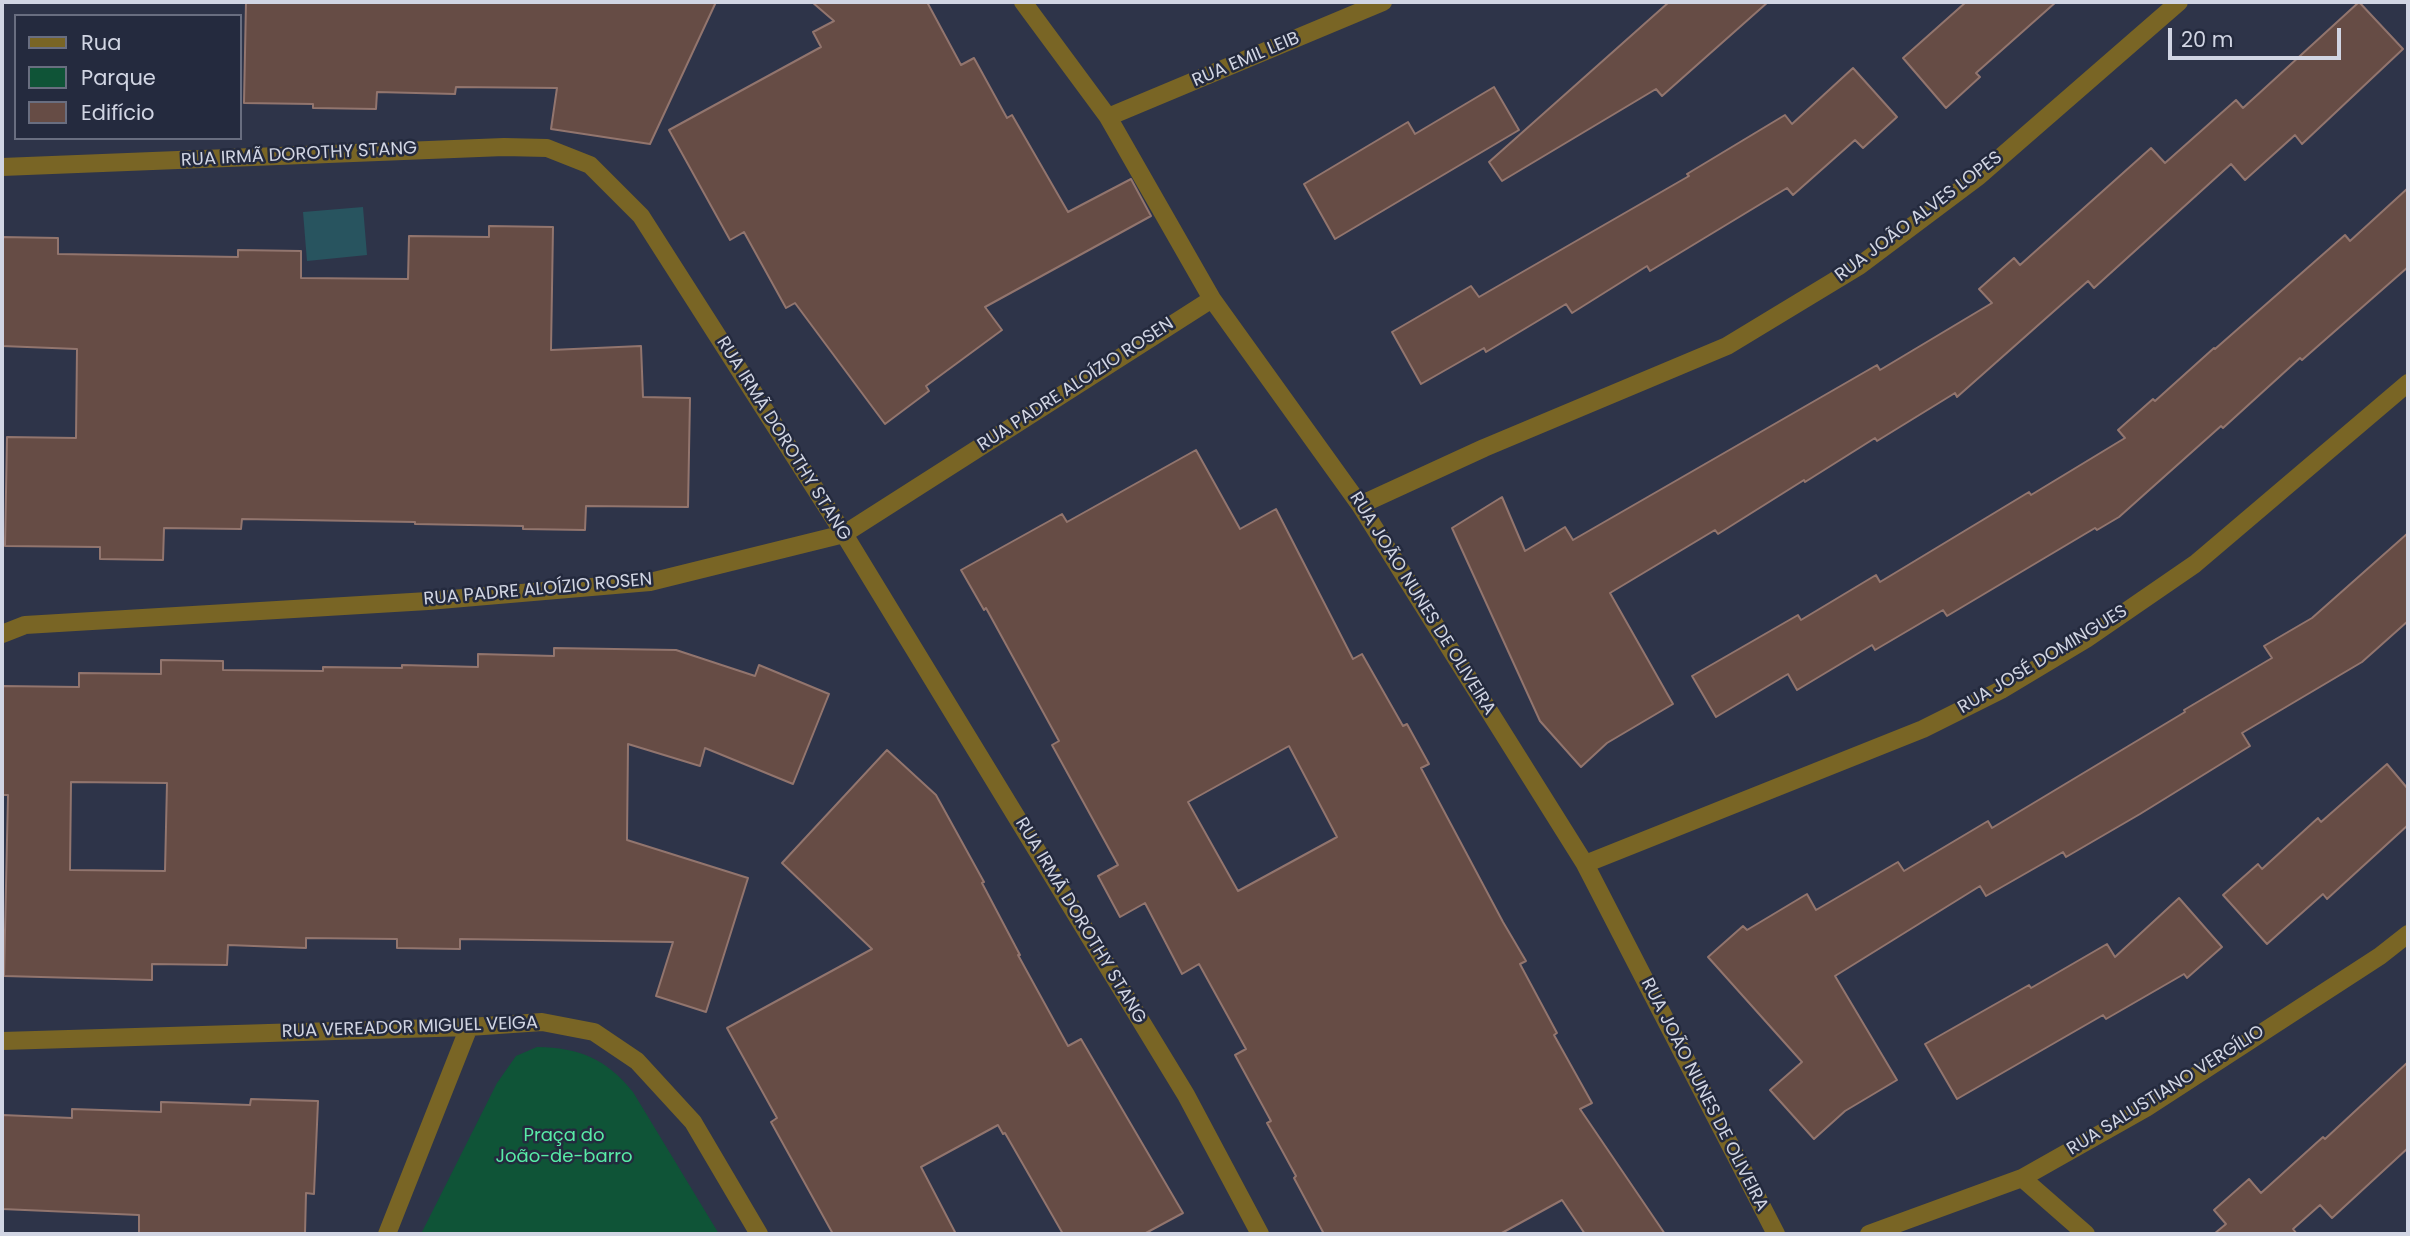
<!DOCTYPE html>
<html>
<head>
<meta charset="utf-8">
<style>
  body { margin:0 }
  #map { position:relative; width:2410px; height:1236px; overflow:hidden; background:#2e3449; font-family:Poppins,sans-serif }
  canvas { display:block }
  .frame { position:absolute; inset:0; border:4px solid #d1d5e3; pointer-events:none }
  .legend { position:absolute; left:14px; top:14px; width:228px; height:126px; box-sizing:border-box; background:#242a3e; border:2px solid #696e80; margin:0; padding:9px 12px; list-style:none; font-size:21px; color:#d1d5e3 }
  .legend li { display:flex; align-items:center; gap:14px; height:35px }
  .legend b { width:35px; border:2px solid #696e80 }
  .scale { position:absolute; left:2168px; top:28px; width:173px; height:32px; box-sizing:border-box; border:4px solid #d1d5e3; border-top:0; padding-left:9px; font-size:21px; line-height:24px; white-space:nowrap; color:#d1d5e3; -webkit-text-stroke:5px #242a3e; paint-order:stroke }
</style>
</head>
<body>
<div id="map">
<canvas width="2410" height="1236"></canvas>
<div class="frame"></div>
<ul class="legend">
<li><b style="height:9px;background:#796525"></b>Rua</li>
<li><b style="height:19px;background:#0f5437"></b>Parque</li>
<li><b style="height:19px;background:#664c45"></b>Edifício</li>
</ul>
<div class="scale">20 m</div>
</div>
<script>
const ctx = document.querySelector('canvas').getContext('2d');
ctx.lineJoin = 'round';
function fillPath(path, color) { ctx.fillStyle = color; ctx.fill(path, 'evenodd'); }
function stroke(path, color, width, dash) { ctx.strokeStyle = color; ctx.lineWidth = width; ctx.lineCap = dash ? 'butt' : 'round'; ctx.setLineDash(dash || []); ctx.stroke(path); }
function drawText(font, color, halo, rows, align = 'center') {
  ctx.font = font + ' Poppins,sans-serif'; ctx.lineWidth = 5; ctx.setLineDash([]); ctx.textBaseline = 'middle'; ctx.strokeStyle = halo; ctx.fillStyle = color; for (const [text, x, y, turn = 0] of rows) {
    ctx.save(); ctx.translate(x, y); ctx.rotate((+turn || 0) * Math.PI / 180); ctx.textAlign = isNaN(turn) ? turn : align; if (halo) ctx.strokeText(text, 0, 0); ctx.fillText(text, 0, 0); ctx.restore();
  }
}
const green = new Path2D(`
  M537 1047C580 1048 605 1058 633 1092L719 1234H421L497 1083 516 1056Z`);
const water = new Path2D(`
  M363 207 367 255 307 261 303 212Z`);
const building = new Path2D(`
  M246 2H716L650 144 551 129 557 88 456 87 455 94 377 92 376 109 313 108V104L244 103Z
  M812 2H927L961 65 974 58 1007 118 1012 115 1068 212 1131 179 1151 216 985 307 1002 330 926 386 929 391 885 424 795 303 786 308 744 232 730 240 669 130 821 47 813 32 834 21Z
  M1669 2H1768L1662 96 1656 89 1502 181 1489 162Z
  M1966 2H2056L1976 73 1980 77 1946 108 1903 58Z
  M2359 2 2403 49 2302 144 2295 135 2245 180 2231 164 2094 288 2088 281 1957 397 1955 393 1877 441 1875 438 1805 482 1804 480 1718 534 1715 530 1610 593 1673 704 1607 743 1581 767 1540 721 1452 528 1502 497 1525 551 1565 527 1573 540 1877 365 1880 370 1992 303 1979 289 2014 258 2020 265 2151 148 2165 163 2236 100 2243 108Z
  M1853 68 1897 117 1863 148 1855 140 1793 195 1787 188 1650 271 1647 266 1572 313 1566 304 1486 352 1484 348 1421 384 1392 332 1471 286 1479 297 1689 176 1687 174 1785 115 1792 124Z
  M1494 87 1519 130 1335 239 1304 184 1408 122 1415 134Z
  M2408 188V267L2302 360 2300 358 2223 428 2221 426 2119 517 2097 530 2095 528 1947 616 1943 610 1875 650 1872 645 1797 690 1788 674 1716 717 1692 676 1798 615 1801 620 1876 575 1880 582 2029 492 2031 495 2125 438 2118 430 2153 399 2155 401 2214 348 2215 349 2345 235 2350 241Z
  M489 226 553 227 551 350 641 346 643 397 690 398 688 507 586 506 585 530 523 529V526L415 524V522L242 519 241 529 164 528 163 560 100 559V547L5 546 7 437 76 438 77 349 2 346V237L58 238V254L238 257V250L301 251V278L408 279 409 236 489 237Z
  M1196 450 1240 529 1276 509 1353 659 1362 654 1403 726 1407 724 1429 764 1421 768 1503 922 1526 961 1520 964 1557 1033 1554 1035 1592 1103 1580 1109 1665 1234H1585L1562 1200 1500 1234H1324L1294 1178 1296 1176 1267 1123 1271 1121 1235 1055 1246 1049 1199 964 1182 974 1145 903 1120 917 1098 876 1118 865 1052 745 1059 741 986 608 984 610 961 570 1062 514 1067 522ZM1289 746 1337 837 1238 891 1188 802Z
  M2408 533V621L2362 662 2242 733 2250 746 2140 814 2066 857 2063 852 1986 896 1980 886 1835 976 1897 1080 1845 1111 1814 1139 1770 1090 1802 1062 1708 957 1743 926 1747 930 1807 894 1816 910 1898 862 1904 871 1988 821 1992 828 2185 712 2184 710 2272 658 2264 646 2312 618Z
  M554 648 676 650 755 676 759 665 829 694 793 784 705 748 700 766 628 744 627 840 748 878 706 1012 656 996 673 942 460 939V949L397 948V939L306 938V948L228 945 227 965 152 964V980L4 976 8 795H2V686L79 687V673L161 674V660L223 661V670L323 671V667L402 668V665L478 667V654L554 656ZM71 782 167 783 165 871 70 870Z
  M887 750 936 795 984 882 982 883 1020 955H1018L1068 1046 1081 1039 1183 1213 1144 1234H1063L1005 1133 1003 1134 998 1125 921 1167 956 1234H833L771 1122 777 1118 727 1028 872 949 782 863Z
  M2387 764 2408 789V825L2327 899 2323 894 2267 944 2223 895 2258 864 2262 869 2318 818 2321 822Z
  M2179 898 2222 947 2187 978 2184 974 2106 1019 2103 1015 1957 1099 1925 1044 2029 985 2031 988 2107 944 2115 957Z
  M2408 1062V1148L2332 1218 2320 1205 2293 1229 2297 1234H2214L2226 1224 2214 1210 2249 1179 2261 1193 2323 1137 2325 1139Z
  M251 1099 318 1101 314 1194 306 1193 305 1234H139V1215L2 1209V1115L72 1118V1109L161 1112V1102L250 1105Z`);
const minor = new Path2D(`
  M1023 2 1108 117 1212 299 1360 505 1585 864 1776 1234
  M1108 117 1383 2
  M2 167 504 147 547 148 590 165 641 216 844 534 1186 1095 1260 1234
  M1360 505 1484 448 1727 346 1859 266 1979 176 2179 2
  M2 634 25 625 428 601 650 582 844 534 1212 299
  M1585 864 1923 729 2001 690 2086 639 2195 564 2408 383
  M2 1041 469 1027 542 1022 594 1032 637 1061 693 1122 759 1234
  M2022 1178 2086 1234
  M387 1234 469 1027
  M1869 1234 2022 1178 2146 1108 2380 956 2408 934`);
const streetNames = [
  ["RUA EMIL LEIB",1246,60,-23],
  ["RUA IRMÃ DOROTHY STANG",299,155,-3],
  ["RUA JOÃO ALVES LOPES",1919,217,-37],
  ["RUA PADRE ALOÍZIO ROSEN",1076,385,-33],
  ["RUA IRMÃ DOROTHY STANG",783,439,58],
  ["RUA PADRE ALOÍZIO ROSEN",538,590,-5],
  ["RUA JOÃO NUNES DE OLIVEIRA",1422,604,58],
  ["RUA JOSÉ DOMINGUES",2043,660,-31],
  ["RUA IRMÃ DOROTHY STANG",1080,921,59],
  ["RUA VEREADOR MIGUEL VEIGA",410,1028,-2],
  ["RUA SALUSTIANO VERGÍLIO",2166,1091,-32],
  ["RUA JOÃO NUNES DE OLIVEIRA",1704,1095,63]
];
const parkNames = [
  ["Praça do",564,1136],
  ["João-de-barro",564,1157]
];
fillPath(green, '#0f5437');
fillPath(water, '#28545f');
fillPath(building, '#664c45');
stroke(building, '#92756e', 2);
stroke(minor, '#796525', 18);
drawText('18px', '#d1d5e3', '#242a3e', streetNames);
drawText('18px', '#58eca7', '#242a3e', parkNames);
</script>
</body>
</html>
